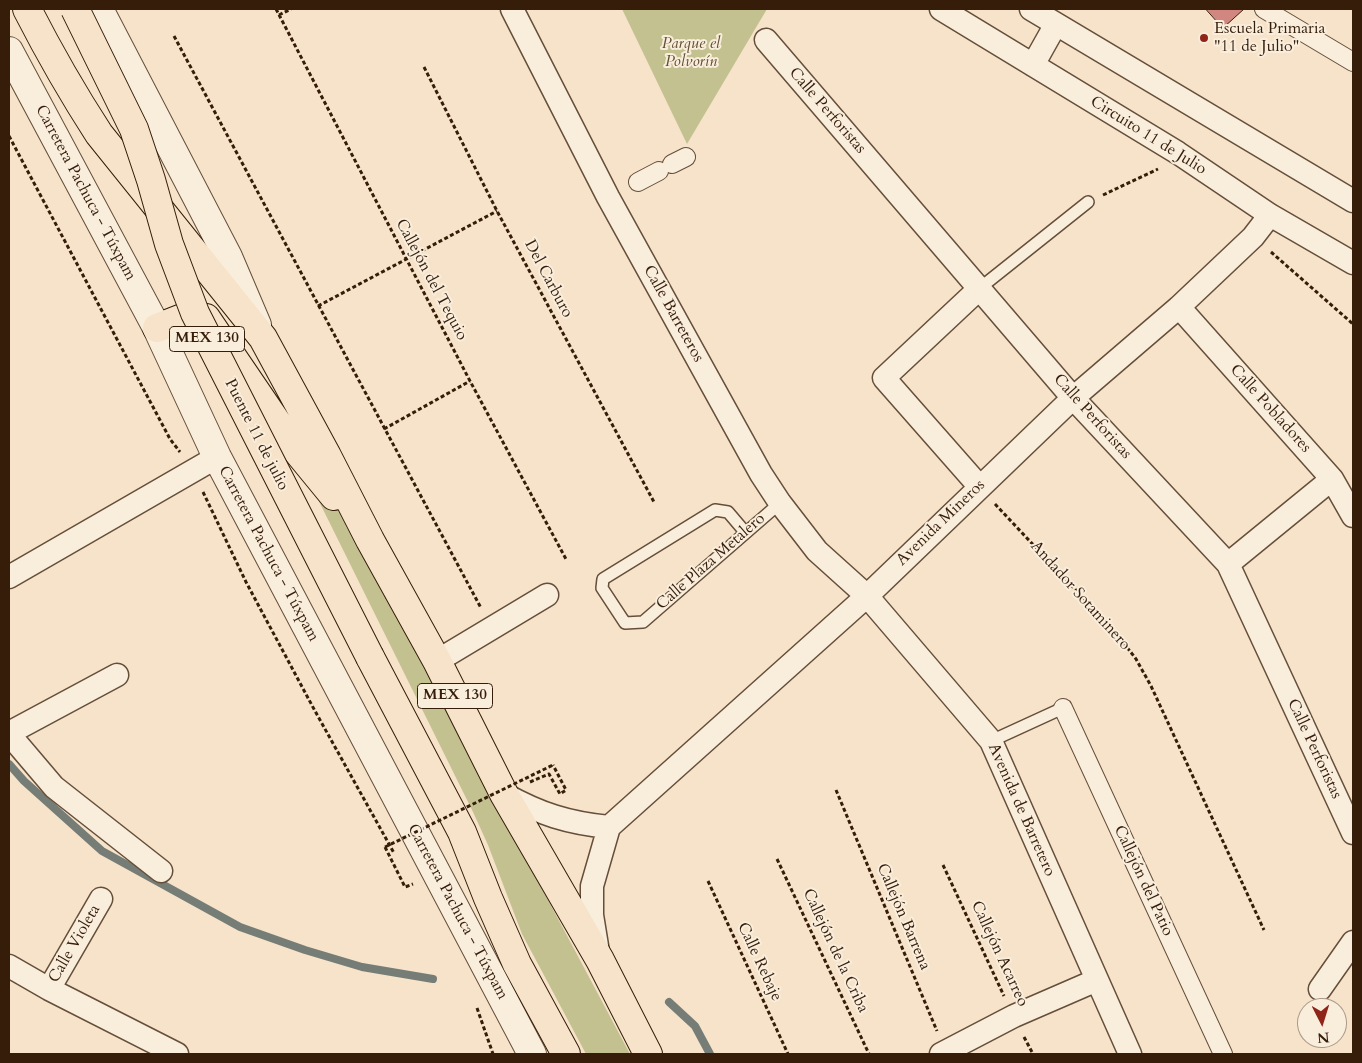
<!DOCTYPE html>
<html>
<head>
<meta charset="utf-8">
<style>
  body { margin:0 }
  #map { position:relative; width:1362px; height:1063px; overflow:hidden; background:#f6e3c9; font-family:Cardo,serif }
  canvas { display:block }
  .frame { position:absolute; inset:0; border:10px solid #351d0a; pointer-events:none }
  .north { position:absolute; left:1297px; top:998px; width:50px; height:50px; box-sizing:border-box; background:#f9eddc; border:1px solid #ab9a88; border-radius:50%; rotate:175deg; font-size:14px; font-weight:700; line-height:20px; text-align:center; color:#351d0a }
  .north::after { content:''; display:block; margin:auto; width:18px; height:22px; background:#8f2418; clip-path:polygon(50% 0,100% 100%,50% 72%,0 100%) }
</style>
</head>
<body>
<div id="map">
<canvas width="1362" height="1063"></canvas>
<div class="frame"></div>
<div class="north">N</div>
</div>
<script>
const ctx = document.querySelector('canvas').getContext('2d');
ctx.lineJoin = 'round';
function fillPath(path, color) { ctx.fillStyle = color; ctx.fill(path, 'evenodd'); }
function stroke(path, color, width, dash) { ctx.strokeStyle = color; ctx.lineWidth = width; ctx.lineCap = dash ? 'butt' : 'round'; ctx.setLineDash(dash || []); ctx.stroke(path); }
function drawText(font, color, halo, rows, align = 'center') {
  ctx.font = font + ' Cardo,serif'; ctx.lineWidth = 4; ctx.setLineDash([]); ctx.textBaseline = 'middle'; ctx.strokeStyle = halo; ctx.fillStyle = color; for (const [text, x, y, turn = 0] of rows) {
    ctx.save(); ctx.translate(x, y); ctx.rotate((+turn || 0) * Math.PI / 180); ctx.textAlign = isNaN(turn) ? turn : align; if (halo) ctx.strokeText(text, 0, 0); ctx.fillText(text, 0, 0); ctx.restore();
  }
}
const green = new Path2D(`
  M622 9H767L687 144Z
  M296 455 342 513 630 1054H586L522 934 488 845 473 812Z`);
const stream = new Path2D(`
  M9 764 24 781 102 851 240 927 305 950 362 967 433 979
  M669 1002 695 1026 710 1054`);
const building = new Path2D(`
  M1206 9H1244L1223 28Z`);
const path = new Path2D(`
  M276 9 470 381 567 561
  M279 15 291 9
  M174 36 481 608
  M424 67 497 211 654 502
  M9 136 170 439 180 452
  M1103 195 1158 169
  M1271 252 1353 324
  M318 306 497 211
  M384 429 470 381
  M203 492 246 582 315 711 394 853
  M995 504 1116 633 1136 659 1151 686 1264 930
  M530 782 549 774 560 794 566 790 553 765
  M836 790 937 1031
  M385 847 405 887 413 884
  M777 859 869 1054
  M943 865 1004 996
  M708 881 788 1054
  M477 1008 493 1054
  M1024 1037 1033 1054`);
const service = new Path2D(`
  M980 288 1088 202
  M745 532 728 512 715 510 603 579 602 588 625 623 643 622 780 503
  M991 741 1063 708`);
const pedestrian = new Path2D(`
  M1264 9 1353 62
  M672 164 686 157
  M638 182 659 171
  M1063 708 1223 1054`);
const minor = new Path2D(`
  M512 9 608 197 761 474 780 503 817 551 867 596 991 741 1130 1054
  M941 9 1178 153 1270 215 1353 263
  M1031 9 1353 201
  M766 40 1073 398 1228 564 1353 833
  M1033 65 1056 24
  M1179 307 1332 479 1353 516
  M979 486 884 378 980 288
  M1228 564 1332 479
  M9 577 217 457
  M437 661 547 595
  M9 733 117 675
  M9 734 54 787 161 871
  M504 794C540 814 568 823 609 827
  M598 952 592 915V886L609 827 867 596 1073 398 1179 307 1253 237 1270 215
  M9 966 49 989 177 1054
  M49 989 101 899
  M1320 989 1353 942
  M941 1054 1014 1016 1097 980`);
const tertiary = new Path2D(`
  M99 9 228 257 257 325
  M9 51 157 328 217 457 532 1054`);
const primary = new Path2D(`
  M27 9C49 52 73 94 99 134L263 338 327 456 370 540 437 661 504 794 600 960 648 1054
  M157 328 190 315 206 318 293 446 334 496
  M370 657 462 832 488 898 517 964 566 1054`);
const pathBridge = new Path2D(`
  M385 847 553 765`);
const primaryBridge = new Path2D(`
  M75 9 134 129 151 180 169 244 195 313 370 657`);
const markers = [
  [1204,38,5,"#8f2418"]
];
const shields = [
  [207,339,75],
  [455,696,75]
];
const shieldNames = [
  ["MEX 130",207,339],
  ["MEX 130",455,696]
];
const poiNames = [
  ["Escuela Primaria",1214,29],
  ["\"11 de Julio\"",1214,47]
];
const parkNames = [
  ["Parque el",691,44],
  ["Polvorín",691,62]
];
const streetNames = [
  ["Calle Perforistas",827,111,49],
  ["Circuito 11 de Julio",1148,136,32],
  ["Carretera Pachuca - Túxpam",85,193,62],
  ["Del Carburo",548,279,62],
  ["Callejón del Tequio",431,280,62],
  ["Calle Barreteros",673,314,61],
  ["Calle Pobladores",1270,409,48],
  ["Calle Perforistas",1092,417,48],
  ["Puente 11 de julio",256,435,63],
  ["Avenida Mineros",941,523,-44],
  ["Carretera Pachuca - Túxpam",268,554,62],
  ["Calle Plaza Metalero",711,562,-41],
  ["Andador Sotaminero",1080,596,48],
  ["Calle Perforistas",1314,749,65],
  ["Avenida de Barretero",1021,810,66],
  ["Callejón del Patio",1143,881,65],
  ["Carretera Pachuca - Túxpam",457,912,62],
  ["Callejón Barrena",903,917,67],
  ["Calle Violeta",75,944,-60],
  ["Callejón de la Criba",835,951,65],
  ["Callejón Acarreo",999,954,65],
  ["Calle Rebaje",759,962,65]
];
fillPath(green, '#c4c191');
stroke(stream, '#757d76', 8);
fillPath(building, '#d1877f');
stroke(building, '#351d0a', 1);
stroke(service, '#654e3a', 14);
stroke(pedestrian, '#654e3a', 20);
stroke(minor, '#654e3a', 25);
stroke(tertiary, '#654e3a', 30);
stroke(primary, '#351d0a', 30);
stroke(path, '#351d0a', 3, [4, 2.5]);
stroke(service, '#f9eddc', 11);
stroke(pedestrian, '#f9eddc', 18);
stroke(minor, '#f9eddc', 22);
stroke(tertiary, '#f9eddc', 28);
stroke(primary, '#f6e3c9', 28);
stroke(primaryBridge, '#351d0a', 30, []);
stroke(pathBridge, '#351d0a', 3, [4, 2.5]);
stroke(primaryBridge, '#f6e3c9', 28);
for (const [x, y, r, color] of markers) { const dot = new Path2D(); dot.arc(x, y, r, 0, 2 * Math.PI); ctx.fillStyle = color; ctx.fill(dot); stroke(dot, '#f9eddc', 2); }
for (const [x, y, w] of shields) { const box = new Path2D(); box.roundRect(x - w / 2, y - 12.5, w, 25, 4); ctx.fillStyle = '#f9eddc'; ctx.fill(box); stroke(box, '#351d0a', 1); }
drawText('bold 15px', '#351d0a', null, shieldNames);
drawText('16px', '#351d0a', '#f9eddc', poiNames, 'left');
drawText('italic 16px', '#604e32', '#f9eddc', parkNames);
drawText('16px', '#351d0a', '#f9eddc', streetNames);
</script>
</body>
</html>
